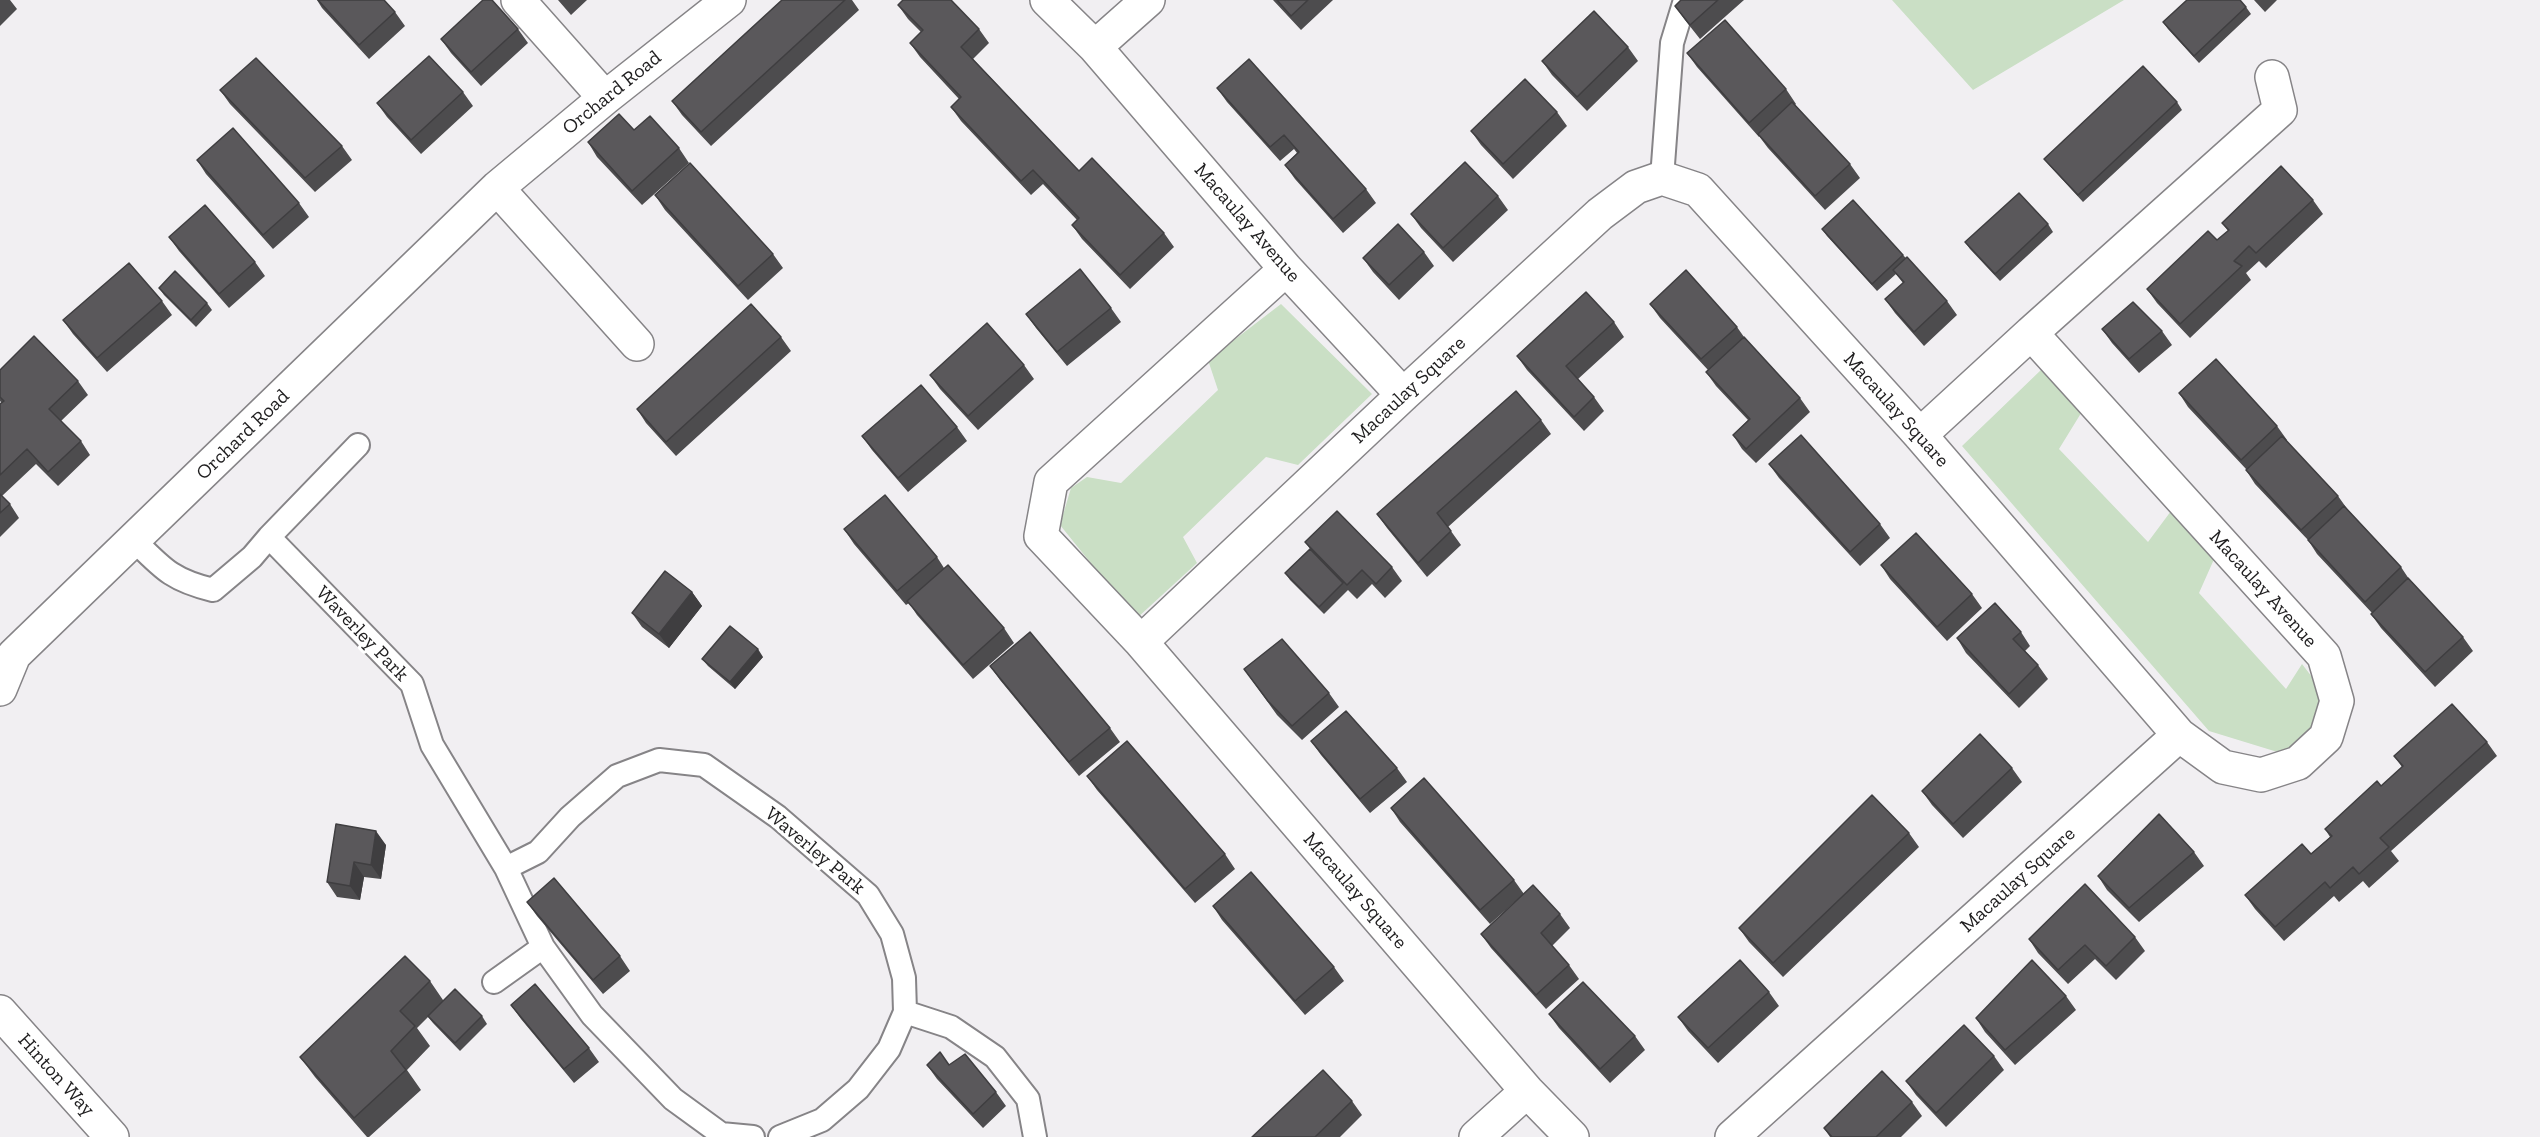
<!DOCTYPE html>
<html>
<head>
<meta charset="utf-8">
<style>
  body { margin:0 }
  canvas { display:block; background:#f1eff2 }
</style>
</head>
<body>
<canvas width="2540" height="1137"></canvas>
<script>
const ctx = document.querySelector('canvas').getContext('2d');
ctx.lineJoin = 'round';
function fillPath(path, color) { ctx.fillStyle = color; ctx.fill(path, 'evenodd'); }
function stroke(path, color, width, dash) { ctx.strokeStyle = color; ctx.lineWidth = width; ctx.lineCap = dash ? 'butt' : 'round'; ctx.setLineDash(dash || []); ctx.stroke(path); }
function drawText(font, color, halo, rows, align = 'center') {
  ctx.font = font + ' "Zilla Slab",serif'; ctx.lineWidth = 6; ctx.setLineDash([]); ctx.textBaseline = 'middle'; ctx.strokeStyle = halo; ctx.fillStyle = color; for (const [text, x, y, turn = 0] of rows) {
    ctx.save(); ctx.translate(x, y); ctx.rotate((+turn || 0) * Math.PI / 180); ctx.textAlign = isNaN(turn) ? turn : align; if (halo) ctx.strokeText(text, 0, 0); ctx.fillText(text, 0, 0); ctx.restore();
  }
}
const green = new Path2D(`
  M1892 0H2124L1973 90Z
  M1281 304 1372 394 1298 465 1266 457 1183 537 1197 563 1136 619 1060 525 1071 488 1087 477 1121 483 1218 390 1208 360Z
  M2042 369 2083 410 2059 449 2148 542 2174 507 2215 557 2199 593 2286 689 2302 664 2322 690V725L2284 754 2209 731 1962 446Z`);
const service = new Path2D(`
  M1662 178 1672 43 1685 0
  M358 445 269 537 412 684 432 745 506 868 543 947 592 1015 673 1099 721 1134 753 1137
  M134 540C163 569 172 580 213 590L252 557 269 537
  M506 868 538 852 570 817 617 776 659 760 704 765 778 817 868 895 892 934 904 978 905 1012 889 1049 858 1089 822 1120 780 1137
  M494 982 543 947
  M905 1012 951 1027 995 1057 1028 1099 1035 1137`);
const minor = new Path2D(`
  M518 0 605 98
  M1047 0 1095 47 1286 269 1403 395
  M1095 47 1148 0
  M497 188 637 344
  M1286 269 1051 482 1041 536 1141 642 1527 1091 1572 1137
  M2031 333 2280 110 2272 77
  M1920 435 2031 333 2324 656 2337 701 2326 737 2298 763 2261 775 2223 767 2179 735
  M1141 642 1403 395 1600 214 1636 187 1662 178 1698 190 1920 435 2179 735 1732 1137
  M0 689 14 655 497 188 605 98 729 0
  M1476 1137 1527 1091`);
const tertiary = new Path2D(`
  M0 1012 112 1137`);
const wall = new Path2D(`
  M0 0H10L17 9 0 26Z
  M317 0H384L395 12 405 26 369 59 322 8Z
  M558 0H587L571 15Z
  M782 0H852L859 10 711 146 682 115 672 101Z
  M1273 0H1333L1301 30Z
  M1681 0H1744L1700 39 1685 20 1675 6Z
  M2254 0H2277L2265 12Z
  M898 5 979 29 989 43 973 59 1079 171 1164 233 1174 247 1130 289 1082 239 1072 225 1077 220 1043 184 1031 195 961 121 951 107 959 99 920 57 910 43 921 32 908 19Z
  M2246 7 2251 14 2199 63 2168 29 2163 22Z
  M518 29 528 43 481 86 451 53 441 39Z
  M1628 47 1638 61 1587 111 1552 75 1542 61Z
  M1687 53 1786 89 1796 104 1795 105 1850 164 1860 178 1825 210 1768 148 1759 136V137L1697 67Z
  M1217 88 1366 189 1376 203 1343 233 1295 179 1285 165 1297 153 1294 149 1280 161 1227 102Z
  M220 90 342 146 352 160 315 192 230 104Z
  M463 92 473 106 421 154 387 117 377 103Z
  M2177 102 2182 110 2083 202 2050 166 2044 159Z
  M1557 112 1567 126 1513 179 1481 145 1471 131Z
  M634 130 679 148 689 163 642 205 597 157 588 142Z
  M197 160 299 203 309 217 273 249 206 174Z
  M655 195 773 254 783 268 748 300 665 210Z
  M1498 196 1508 210 1453 262 1421 228 1411 214Z
  M2313 200 2323 214 2266 268 2259 261 2246 273 2251 280 2190 338 2157 303 2147 289 2217 240 2228 231 2222 223Z
  M2048 224 2053 232 2000 281 1970 249 1965 242Z
  M1822 229 1903 255 1947 301 1957 315 1924 346 1895 313 1885 299 1903 283 1896 274 1877 291 1827 236Z
  M169 237 255 262 265 276 229 308 179 251Z
  M1424 252 1434 266 1399 300 1373 272 1363 258Z
  M159 288 207 303 212 310 196 327 164 295Z
  M162 301 172 315 107 372 73 334 63 320Z
  M1650 304 1737 327 1744 337 1800 398 1810 412 1756 463 1742 449 1733 435 1748 420 1716 386 1706 372 1708 370 1660 318Z
  M1111 308 1121 322 1067 366 1036 328 1026 314Z
  M1614 322 1624 337 1578 379 1594 397 1604 411 1584 431 1527 370 1517 356Z
  M2102 329 2162 331 2172 345 2139 373 2112 343Z
  M781 337 791 351 676 456 646 423 637 409Z
  M1024 365 1034 379 978 430 940 389 930 375Z
  M0 370 78 381 88 395 61 421 81 441 90 455 58 486 36 464 2 496 10 504 19 518 0 537V404L2 403 0 401Z
  M2179 393 2277 426 2287 440 2286 441 2338 496 2348 510 2401 567 2411 582 2463 637 2473 651 2435 687 2381 628 2371 614 2372 613 2317 554 2308 540 2255 484 2246 470V469L2188 407Z
  M1541 420 1551 434 1448 527 1461 545 1427 577 1387 528 1377 514Z
  M957 427 967 441 908 492 872 450 862 436Z
  M1769 464 1880 524 1890 538 1860 566 1779 478Z
  M844 529 937 557 944 568 1004 628 1014 643 973 679 917 615 909 603 906 605 854 544Z
  M1305 542 1392 567 1402 581 1385 598 1372 584 1357 599 1348 590 1324 614 1290 580 1285 573 1310 549Z
  M1881 565 1972 594 1982 608 1947 641 1890 579Z
  M692 592 702 606 669 648 642 627 632 613Z
  M2021 632 2030 646 2025 651 2038 665 2048 679 2019 708 1966 653 1957 638Z
  M763 657 735 689 708 666 702 659Z
  M990 666 1110 728 1120 742 1079 776 1000 680Z
  M1244 669 1329 693 1339 707 1302 740 1277 715Z
  M1311 741 1397 768 1407 782 1370 813 1321 755Z
  M2487 742 2497 756 2391 851 2399 861 2369 888 2363 881 2339 902 2334 896 2284 941 2255 909 2245 895 2311 854 2330 837 2325 829 2381 786 2402 767 2394 756Z
  M2012 768 2022 782 1963 838 1932 805 1922 791Z
  M1087 776 1225 854 1235 869 1195 903 1097 790Z
  M1391 808 1514 880 1524 894 1560 914 1570 928 1552 946 1569 965 1579 979 1546 1009 1491 948 1481 934 1517 900 1490 924 1400 822Z
  M336 824 386 845 381 879 364 877 360 900 337 897 327 882Z
  M1909 833 1919 847 1783 977 1749 942 1739 928Z
  M2194 852 2204 866 2139 922 2107 890 2098 876Z
  M527 902 620 956 630 971 603 994 537 916Z
  M1213 906 1334 967 1344 981 1305 1015 1222 920Z
  M2135 937 2145 951 2116 980 2095 959 2068 984 2038 953 2029 939Z
  M430 981 443 1000 482 1016 487 1024 460 1051 433 1023 428 1017 417 1028 430 1046 407 1070 421 1090 369 1137H367L315 1077 300 1057Z
  M1769 992 1779 1006 1718 1063 1688 1031 1678 1017Z
  M2066 996 2076 1010 2015 1065 1985 1032 1976 1018Z
  M511 1005 589 1048 599 1062 574 1083 521 1019Z
  M1549 1014 1635 1036 1645 1050 1610 1083 1559 1028Z
  M1994 1056 2004 1070 1946 1127 1916 1095 1906 1081Z
  M927 1065H949L996 1092 1006 1106 983 1128 937 1079Z
  M1352 1101 1362 1115 1340 1137H1252Z
  M1912 1102 1922 1116 1901 1137H1830L1824 1128Z`);
const shadedWall = new Path2D(`
  M692 592 702 606 669 648 659 634Z
  M758 649 763 657 735 689 730 682Z
  M376 831 386 845 381 879 371 865Z
  M354 862 364 877 360 900 350 886Z`);
const building = new Path2D(`
  M318 0H384L395 12 359 45Z
  M483 0H492L518 29 471 72 441 39Z
  M782 0H845L701 132 672 101Z
  M903 0H951L979 29 961 47 1079 171 1092 158 1164 233 1120 275 1072 225 1079 218 1033 170 1021 181 951 107 961 97 910 43 923 30 898 5Z
  M1277 0H1308L1291 16Z
  M1681 0H1718L1690 25 1675 6Z
  M2187 0H2240L2246 7 2194 56 2163 22Z
  M1594 11 1628 47 1577 97 1542 61Z
  M1725 20 1786 89 1749 123 1687 53Z
  M429 56 463 92 411 140 377 103Z
  M256 58 342 146 305 178 220 90Z
  M1249 59 1366 189 1333 219 1285 165 1299 152 1284 135 1270 147 1217 88Z
  M2143 66 2177 102 2078 195 2044 159Z
  M1525 79 1557 112 1503 164 1471 131Z
  M1792 102 1850 164 1815 196 1758 134Z
  M619 114 634 130 650 116 679 148 632 191 588 142Z
  M233 128 299 203 263 235 197 160Z
  M1465 162 1498 196 1443 248 1411 214Z
  M690 163 773 254 738 286 655 195Z
  M2281 166 2313 200 2256 253 2249 246 2234 261 2242 266 2180 324 2147 289 2208 231 2217 240 2229 230 2222 223Z
  M2019 193 2048 224 1995 274 1965 242Z
  M1853 200 1903 255 1872 284 1822 229Z
  M205 205 255 262 219 294 169 237Z
  M1398 224 1424 252 1389 285 1363 258Z
  M1907 257 1947 301 1914 332 1885 299 1904 282 1893 270Z
  M129 263 162 301 97 358 63 320Z
  M1080 269 1111 308 1057 352 1026 314Z
  M1686 270 1737 327 1701 359 1650 304Z
  M175 271 207 303 191 320 159 288Z
  M1586 292 1614 322 1566 366 1594 397 1574 417 1517 356Z
  M2133 302 2162 331 2129 359 2102 329Z
  M751 304 781 337 666 442 637 409Z
  M987 323 1024 365 968 416 930 375Z
  M34 336 78 381 49 409 81 441 48 472 27 449 0 475V404L4 401 0 397V370Z
  M1744 337 1800 398 1746 449 1733 435 1750 419 1706 372Z
  M2216 359 2277 426 2241 460 2179 393Z
  M921 385 957 427 898 478 862 436Z
  M1516 391 1541 420 1437 513 1451 531 1418 563 1377 514Z
  M1801 435 1880 524 1850 552 1769 464Z
  M2282 436 2338 496 2301 530 2246 470Z
  M0 494 10 504 0 513Z
  M885 495 937 557 897 591 844 529Z
  M2344 506 2401 567 2365 602 2308 540Z
  M1337 511 1392 567 1376 584 1362 570 1347 585 1305 542Z
  M1916 533 1972 594 1937 627 1881 565Z
  M1310 549 1343 583 1319 607 1285 573Z
  M948 565 1004 628 963 665 907 601Z
  M665 571 692 592 659 634 632 613Z
  M2408 578 2463 637 2425 672 2371 614Z
  M1995 603 2021 632 2013 639 2038 665 2009 694 1957 638Z
  M730 626 758 649 730 682 702 659Z
  M1030 632 1110 728 1069 762 990 666Z
  M1282 639 1329 693 1292 726 1268 701 1244 669Z
  M2452 704 2487 742 2380 838 2389 847 2359 874 2353 867 2330 888 2325 882 2275 927 2245 895 2302 844 2311 854 2332 836 2325 829 2377 781 2381 786 2403 766 2394 756Z
  M1346 711 1397 768 1360 799 1311 741Z
  M1980 734 2012 768 1953 824 1922 791Z
  M1127 741 1225 854 1185 889 1087 776Z
  M1424 778 1514 880 1480 910 1391 808Z
  M1872 795 1909 833 1773 963 1739 928Z
  M2159 814 2194 852 2129 908 2098 876Z
  M336 824 376 831 371 865 354 862 350 886 327 882Z
  M1251 872 1334 967 1295 1001 1213 906Z
  M554 878 620 956 593 980 527 902Z
  M2085 884 2135 937 2106 966 2085 945 2058 970 2029 939Z
  M1533 885 1560 914 1541 933 1569 965 1536 995 1481 934Z
  M405 956 430 981 400 1011 415 1026 391 1051 406 1070 354 1118 300 1057Z
  M1740 960 1769 992 1708 1048 1678 1017Z
  M2032 960 2066 996 2005 1050 1976 1018Z
  M1583 982 1635 1036 1600 1069 1549 1014Z
  M535 984 589 1048 564 1069 511 1005Z
  M455 989 482 1016 455 1043 428 1016Z
  M1964 1025 1994 1056 1936 1113 1906 1081Z
  M940 1052 949 1065 965 1054 996 1092 973 1114 927 1065Z
  M1323 1070 1352 1101 1315 1137H1252Z
  M1882 1071 1912 1102 1876 1137H1832L1824 1128Z`);
const streetNames = [
  ["Orchard Road",612,93,-39],
  ["Macaulay Avenue",1247,223,49],
  ["Macaulay Square",1409,390,-43],
  ["Macaulay Square",1896,410,48],
  ["Orchard Road",243,435,-44],
  ["Macaulay Avenue",2263,589,48],
  ["Waverley Park",362,634,46],
  ["Waverley Park",815,851,40],
  ["Macaulay Square",2018,880,-42],
  ["Macaulay Square",1355,891,49],
  ["Hinton Way",56,1075,48]
];
fillPath(green, '#cadfc5');
stroke(service, '#868487', 26);
stroke(minor, '#868487', 36);
stroke(tertiary, '#868487', 36);
stroke(service, '#fff', 22);
stroke(minor, '#fff', 33);
stroke(tertiary, '#fff', 33);
fillPath(wall, '#4d4c4e');
fillPath(shadedWall, '#3f3e40');
fillPath(building, '#5a585b');
stroke(building, '#3f3e40', 1.5);
drawText('20px', '#1e1d1e', '#fff', streetNames);
</script>
</body>
</html>
